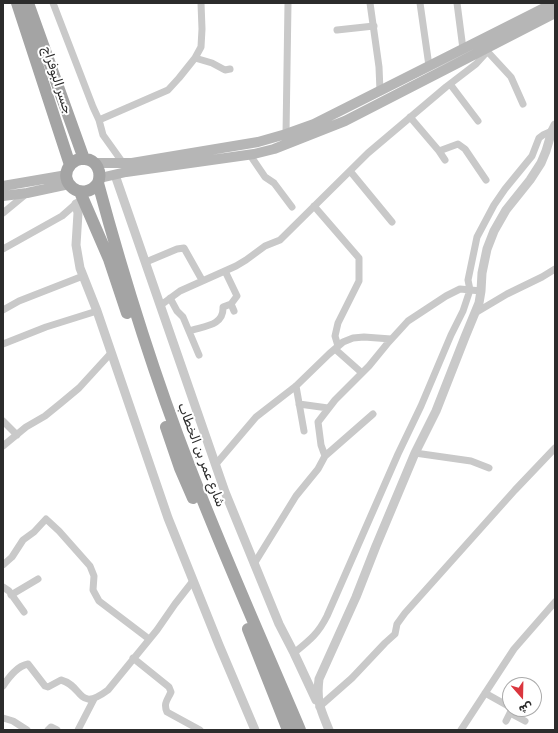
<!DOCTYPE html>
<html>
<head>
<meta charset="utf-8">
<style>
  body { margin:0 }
  #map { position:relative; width:558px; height:733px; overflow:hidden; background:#fff; font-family:Rubik,"Noto Naskh Arabic",sans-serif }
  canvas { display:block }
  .frame { position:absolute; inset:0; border:4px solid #2c2c2c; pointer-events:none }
  .north { position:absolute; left:502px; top:677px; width:40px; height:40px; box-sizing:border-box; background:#fff; border:1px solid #ababab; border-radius:50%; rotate:160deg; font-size:11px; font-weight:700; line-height:16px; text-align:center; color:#2c2c2c }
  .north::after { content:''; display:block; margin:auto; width:14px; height:18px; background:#da363e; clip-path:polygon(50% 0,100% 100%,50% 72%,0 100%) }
</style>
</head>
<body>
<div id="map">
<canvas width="558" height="733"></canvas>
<div class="frame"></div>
<div class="north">ش</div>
</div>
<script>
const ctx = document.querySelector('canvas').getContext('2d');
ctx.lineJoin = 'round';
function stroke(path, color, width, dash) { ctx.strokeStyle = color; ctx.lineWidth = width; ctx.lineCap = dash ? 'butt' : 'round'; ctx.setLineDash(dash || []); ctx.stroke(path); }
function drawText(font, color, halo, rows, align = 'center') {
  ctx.font = font + ' Rubik,"Noto Naskh Arabic",sans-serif'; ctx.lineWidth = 4; ctx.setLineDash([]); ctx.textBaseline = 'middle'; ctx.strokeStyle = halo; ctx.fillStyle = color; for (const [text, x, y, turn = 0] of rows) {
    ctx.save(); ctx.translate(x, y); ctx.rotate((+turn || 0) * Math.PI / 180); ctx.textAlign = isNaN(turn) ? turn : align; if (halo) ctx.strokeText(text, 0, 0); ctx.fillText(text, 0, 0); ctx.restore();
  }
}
const minor = new Path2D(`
  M53 3 93 107 99 120 103 135 123 163
  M370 3 379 67 380 91
  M420 3 429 66
  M457 3 463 49
  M337 30 374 26
  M487 51 511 77 523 104
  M195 58 212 63 225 70 230 69
  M450 84 478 121
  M410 117 439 151 445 160
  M99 120 168 90 179 78 195 58 201 47 202 29 201 3
  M286 134 288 3
  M439 151 458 144 465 149 486 180
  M250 155 265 177 274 183 292 207
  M350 171 392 222
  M314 206 359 258V281L338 323 335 336 338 346
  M3 213 26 194
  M3 249 62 216 78 202
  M146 262 177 249 184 248 202 280
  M225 271 237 296 231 304 234 311
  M170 298 177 311 183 317 199 355
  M161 305 180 291 236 266 246 260 265 246 280 240 368 153 446 87 476 64 486 53 489 47
  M3 310 19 301 83 276
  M475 313 507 294 542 277 555 269
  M189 331C204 326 224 326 223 307L231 304
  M3 344 46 327 97 311
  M335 349 362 373
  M296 386 304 431
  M299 404 328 408
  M3 421 17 435
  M3 446 26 427 45 416 61 403 79 388 111 353
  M415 453 471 461 489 468
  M325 456 321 445 318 422 335 400 369 366 387 344 408 321 446 296 460 289 481 291
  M216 464 256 417 296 386 329 354 343 342 353 338 364 337 391 339
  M254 564 296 496 318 469 325 456 373 414
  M3 565 12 557 23 540 34 532 46 519 59 531 90 566 94 576 93 590 99 601 149 639
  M3 587 9 591 24 612
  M11 595 38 579
  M294 653C310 640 318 634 327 616L398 454 421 406 451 335 463 311 470 290 468 280 477 237 494 205 505 189 532 156 539 138 543 135 552 131
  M133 658 169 687 171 692C168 699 163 703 167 712L200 730
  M3 686C9 677 17 666 28 664L45 686 48 687 61 680C84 686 77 713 108 690L157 630 175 604 193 581
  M485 693 510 707
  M319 707 352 678 385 643 395 634 397 624 405 613 515 490 555 448
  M510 713 525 721
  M3 718 13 721 27 730
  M506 721 512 709
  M48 730 51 727 57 730
  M78 730 94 699
  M461 730 514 649 555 602`);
const tertiary = new Path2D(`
  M115 175 225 492 279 624 294 653 316 700
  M76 204 78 213 76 245 80 268 97 311 168 518 219 645 255 730
  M329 730C321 710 316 702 319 679L356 597 376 546 415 453 436 411 465 337 479 303 481 291 482 273 487 249 494 231 506 210 530 180 541 163 546 151 552 131 555 125`);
const secondary = new Path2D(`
  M95 163H132L258 142 286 134 314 124 554 3
  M100 178 126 172 254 154 274 149 345 121 555 13
  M3 186 67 175
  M3 196 27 193 69 184`);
const primary = new Path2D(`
  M17 3 70 165
  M28 3 84 159
  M98 183C83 204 55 182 71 164 75 160 80 158 85 159 97 160 102 172 98 183 124 279 154 375 190 468 224 556 263 643 300 730
  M80 192 109 259 127 313
  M166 427 180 468 193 498
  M248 629 288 730`);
const streetNames = [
  ["جسر البوفراج",57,80,72],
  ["شارع عمر بن الخطاب",201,455,69]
];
stroke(minor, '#c9c9c9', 7);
stroke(tertiary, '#c9c9c9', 9);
stroke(secondary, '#b6b6b6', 10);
stroke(primary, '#a4a4a4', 12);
drawText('13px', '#2c2c2c', '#fff', streetNames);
</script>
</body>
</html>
